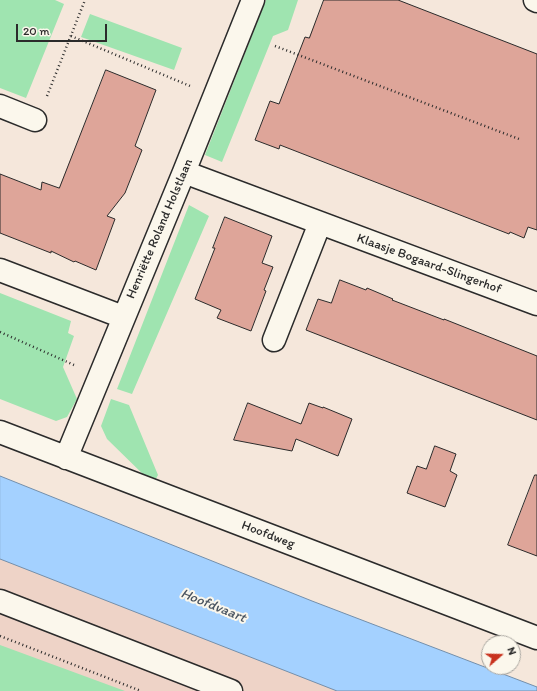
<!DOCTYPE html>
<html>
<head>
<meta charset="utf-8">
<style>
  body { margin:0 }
  #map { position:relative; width:537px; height:691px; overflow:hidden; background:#f5e7db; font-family:Itim,sans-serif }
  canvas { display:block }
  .north { position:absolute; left:481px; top:635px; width:40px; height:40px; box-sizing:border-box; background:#fbf7ec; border:1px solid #a8a59f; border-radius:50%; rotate:70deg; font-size:11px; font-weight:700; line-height:16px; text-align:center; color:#2b2b2b }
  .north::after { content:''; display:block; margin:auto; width:14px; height:18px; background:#c8321e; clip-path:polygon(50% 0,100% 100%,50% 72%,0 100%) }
  .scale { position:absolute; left:16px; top:24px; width:91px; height:18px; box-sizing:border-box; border:2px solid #2b2b2b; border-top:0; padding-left:5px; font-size:12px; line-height:14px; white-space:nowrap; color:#2b2b2b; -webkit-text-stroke:3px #fbf7ec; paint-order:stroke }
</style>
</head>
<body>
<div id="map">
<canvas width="537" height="691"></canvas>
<div class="north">N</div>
<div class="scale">20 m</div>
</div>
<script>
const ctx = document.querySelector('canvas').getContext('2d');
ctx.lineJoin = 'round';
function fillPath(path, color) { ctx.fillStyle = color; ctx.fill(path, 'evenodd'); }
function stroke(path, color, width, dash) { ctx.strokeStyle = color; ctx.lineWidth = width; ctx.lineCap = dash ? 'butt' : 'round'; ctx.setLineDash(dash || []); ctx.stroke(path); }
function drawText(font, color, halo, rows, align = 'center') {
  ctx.font = font + ' Itim,sans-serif'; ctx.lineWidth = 4; ctx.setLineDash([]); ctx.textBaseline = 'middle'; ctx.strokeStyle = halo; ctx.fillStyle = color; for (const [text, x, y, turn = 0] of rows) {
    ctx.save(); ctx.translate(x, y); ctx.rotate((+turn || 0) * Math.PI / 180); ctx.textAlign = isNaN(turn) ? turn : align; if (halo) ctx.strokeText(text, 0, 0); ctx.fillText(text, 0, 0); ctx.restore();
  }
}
const built = new Path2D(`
  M0 521 427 691H0Z`);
const green = new Path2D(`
  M0 0H55L64 4 26 98 0 88Z
  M266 0H298L288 30 273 36 222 162 205 155Z
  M90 14 182 48 174 70 81 37Z
  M189 205 209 216 132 394 117 389Z
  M0 293 71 321 68 333 74 336 63 367 77 399 67 417 56 421 0 399Z
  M111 399 129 405 158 475 153 484 107 439 101 426Z
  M0 645 125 691H0Z`);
const water = new Path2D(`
  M0 476 312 601 537 687V691H337L0 559Z`);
const building = new Path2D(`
  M324 0H398L537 54V230L528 227 524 238 510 232 509 234 280 145 279 149 255 140 270 101 279 104 305 37 309 38Z
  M106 70 156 90 135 146 142 150 125 193 107 216 115 219 96 270 75 261 74 262 51 251V253L0 233V174L41 190 42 182 59 188Z
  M225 217 272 236 262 263 273 267 264 290 266 291 251 331 217 318 221 310 195 299 215 248H213Z
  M340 280 366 290 367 288 393 299 392 300 444 320V319L537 356V420L306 330 318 299 331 303Z
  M248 403 301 424 309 403 323 408V407L352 419 338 456 296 439 292 451 234 440Z
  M435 446 456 454 450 471 457 475 445 507 407 493 417 466 426 469Z
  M535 475H537V556L508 545Z`);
const path = new Path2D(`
  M71 36 190 86
  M275 46 519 139
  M47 96 85 0
  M0 332 74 365
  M0 636 141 691`);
const minor = new Path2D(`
  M535 0 537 1
  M0 106 35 120
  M184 172 537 304
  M0 270 123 317
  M274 340 320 223
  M0 432 537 638
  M66 458 184 172 253 0`);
const tertiary = new Path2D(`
  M0 601 231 691`);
const streetNames = [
  ["Henriëtte Roland Holstlaan",160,229,-67],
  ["Klaasje Bogaard-Slingerhof",429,264,20],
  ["Hoofdweg",268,535,21]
];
const waterNames = [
  ["Hoofdvaart",213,606,22]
];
fillPath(built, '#eed3c7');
fillPath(green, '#9fe4b0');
fillPath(water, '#a4d1ff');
stroke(water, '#748faa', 1);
fillPath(building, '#dea599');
stroke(building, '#2b2b2b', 1);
stroke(minor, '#2b2b2b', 25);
stroke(tertiary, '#2b2b2b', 25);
stroke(path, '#2b2b2b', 2.5, [1, 3]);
stroke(minor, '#fbf7ec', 22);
stroke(tertiary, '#fbf7ec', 22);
drawText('13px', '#2b2b2b', '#fbf7ec', streetNames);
drawText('italic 14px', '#495460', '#fbf7ec', waterNames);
</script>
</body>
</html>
